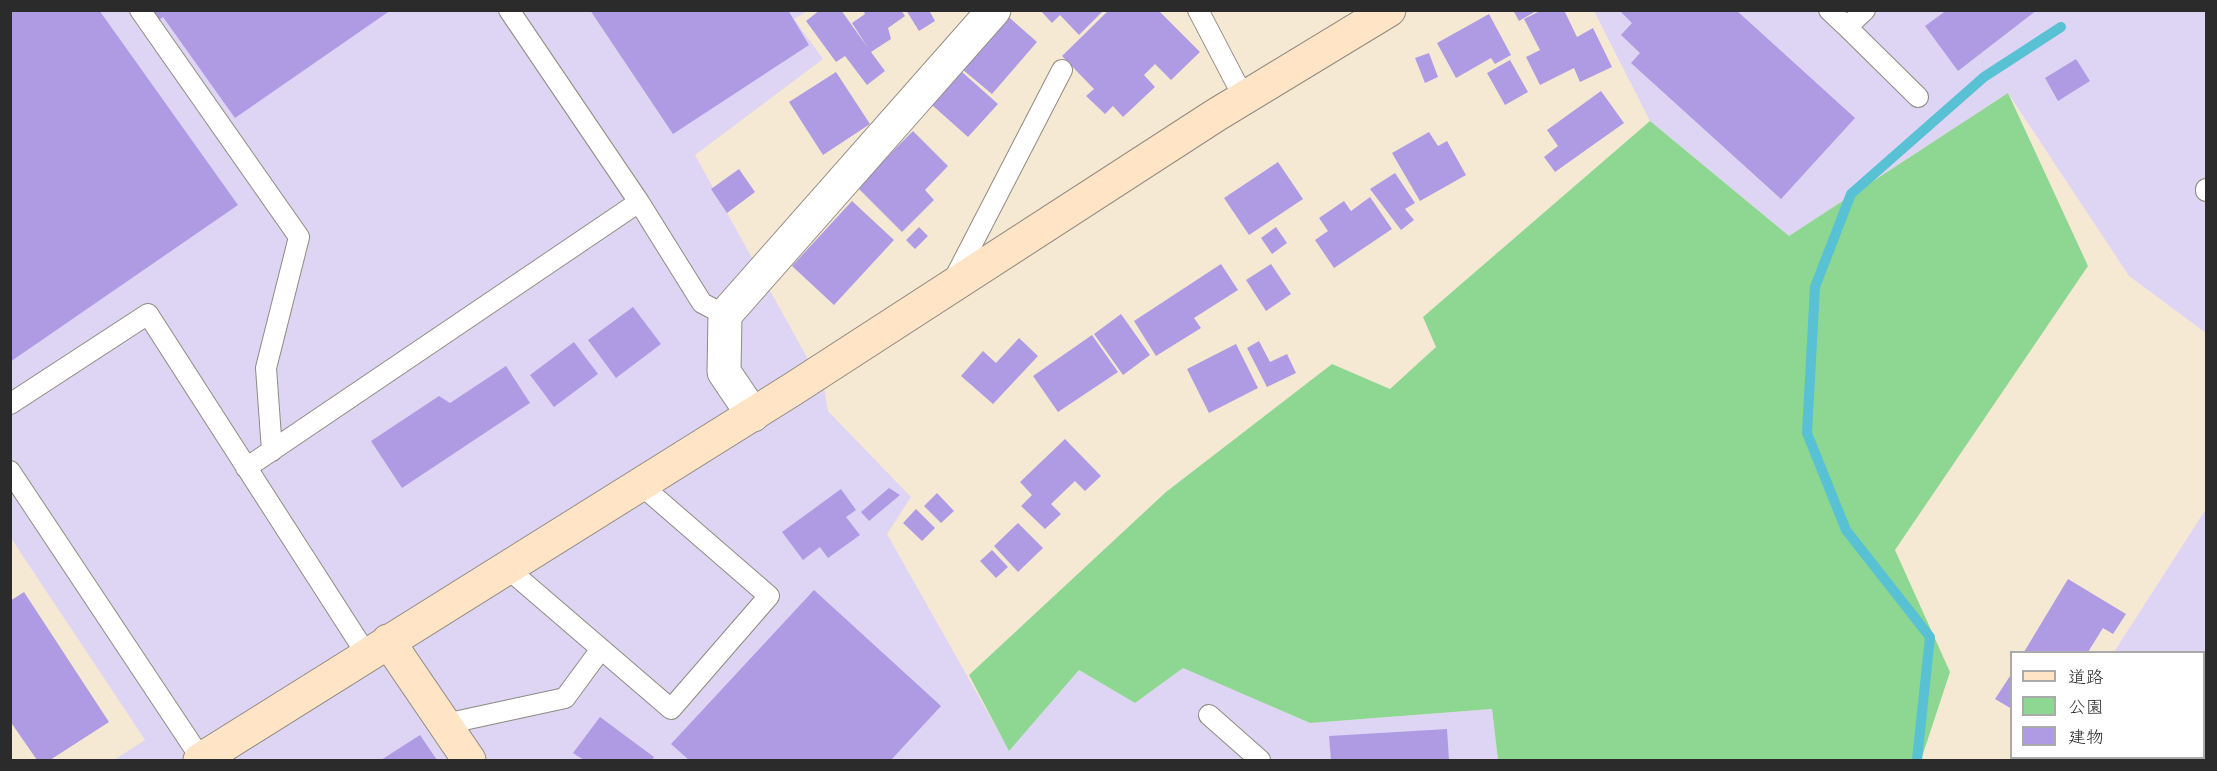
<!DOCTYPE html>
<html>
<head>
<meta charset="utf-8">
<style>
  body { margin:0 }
  #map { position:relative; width:2217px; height:771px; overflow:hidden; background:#f6e9d4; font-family:Mynerve,"Klee One",sans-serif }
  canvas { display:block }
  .frame { position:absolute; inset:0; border:12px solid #2b2b2b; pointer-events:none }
  .legend { position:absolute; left:2010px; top:651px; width:195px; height:108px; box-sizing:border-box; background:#fff; border:2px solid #aaa; margin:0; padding:8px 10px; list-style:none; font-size:18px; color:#2b2b2b }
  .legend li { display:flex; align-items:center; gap:12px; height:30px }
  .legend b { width:30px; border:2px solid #aaa }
</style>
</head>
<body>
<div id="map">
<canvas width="2217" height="771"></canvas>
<div class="frame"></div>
<ul class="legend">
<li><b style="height:8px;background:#ffe4c6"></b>道路</li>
<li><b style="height:16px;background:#8ed792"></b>公園</li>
<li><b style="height:16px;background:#af9be3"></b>建物</li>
</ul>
</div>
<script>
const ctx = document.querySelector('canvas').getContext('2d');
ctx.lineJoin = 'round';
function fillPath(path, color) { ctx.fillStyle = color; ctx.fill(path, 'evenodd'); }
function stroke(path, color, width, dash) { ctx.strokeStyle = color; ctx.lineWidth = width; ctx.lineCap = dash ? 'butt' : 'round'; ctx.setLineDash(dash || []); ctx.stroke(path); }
const built = new Path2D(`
  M10 11H808L794 19 823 59 695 155 824 388 828 411 911 497 887 534 1009 750 1079 670 1135 703 1183 667 1310 723 1492 709 1498 760H114L145 740 11 538Z
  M1594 11H2206V333L2129 276 2008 93 1789 236 1650 121Z
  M2206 509V760H2044L2046 758H2204V652H2114Z`);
const green = new Path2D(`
  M2008 93 2088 266 1895 550 1950 672 1921 760H1498L1492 709 1310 723 1183 668 1135 703 1079 670 1009 751 969 675 1166 492 1332 364 1390 389 1436 347 1423 317 1650 121 1789 236Z`);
const stream = new Path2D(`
  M1917 760 1930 637 1846 530 1807 433 1815 287 1851 194 1984 77 2061 27`);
const building = new Path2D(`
  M10 10H99L238 205 10 362Z
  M144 10H391L235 118 163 17 154 24Z
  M590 10H788L809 45 673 134Z
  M820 10H841L868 48 852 23 865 14 863 10H901L905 16 888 28 891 39 871 52 885 71 867 85 845 56 836 62 806 21Z
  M906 10H929L935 21 919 31Z
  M1040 10H1104L1079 35 1060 15 1052 23Z
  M1109 10H1158L1200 52 1171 80 1155 64 1144 75 1155 87 1123 117 1113 106 1105 114 1086 96 1094 89 1062 56Z
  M1513 10H1538L1519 21Z
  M1542 10H1564L1577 37 1593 28 1612 67 1580 82 1574 68 1540 85 1526 57 1540 50 1524 19Z
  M1619 10H1736L1855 118 1781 199 1631 63 1640 53 1621 35 1632 23Z
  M1947 10H2037L1958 71 1925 26Z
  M1003 12 1037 42 992 94 957 65Z
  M1489 14 1511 55 1495 64 1491 58 1456 78 1437 43Z
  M1429 53 1438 77 1425 83 1415 58Z
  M2076 59 2090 81 2058 101 2045 78Z
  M1510 60 1528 92 1505 105 1487 73Z
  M836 72 870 124 823 155 789 102Z
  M962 72 998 104 968 137 932 105Z
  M1601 91 1624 123 1555 172 1544 157 1558 146 1547 130Z
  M913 131 948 166 925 190 934 200 902 232 857 187Z
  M1429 132 1438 146 1447 141 1466 175 1420 201 1392 153Z
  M1278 162 1303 199 1249 235 1224 198Z
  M739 169 755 192 727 213 711 189Z
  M1395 173 1415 203 1405 209 1414 220 1401 230 1370 189Z
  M1370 197 1392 229 1334 268 1315 240 1328 231 1319 218 1344 201 1351 211Z
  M852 201 894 240 834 305 792 266Z
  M919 227 928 236 915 249 906 240Z
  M1276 227 1287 243 1272 254 1261 238Z
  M1221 264 1238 290 1194 318 1201 328 1156 356 1134 321Z
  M1271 264 1291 294 1266 311 1246 280Z
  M633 307 661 344 616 378 588 340Z
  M1121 314 1150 355 1123 375 1094 334Z
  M1092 335 1118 372 1058 412 1033 376Z
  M1019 338 1038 356 993 404 961 376 983 351 996 363Z
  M1259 341 1270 362 1287 354 1296 373 1267 387 1247 348Z
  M574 342 598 374 554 407 530 375Z
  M1236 344 1258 388 1209 413 1187 369Z
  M506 366 530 403 402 488 371 441 439 396 450 403Z
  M1065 439 1101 476 1085 491 1075 481 1051 504 1061 514 1045 529 1021 506 1032 495 1020 482Z
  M889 488 900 495 869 521 861 512Z
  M841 489 856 510 846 517 860 535 828 558 820 547 803 560 782 532Z
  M937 493 954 511 941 523 924 506Z
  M916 509 935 528 922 541 903 523Z
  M1018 523 1043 548 1018 572 994 546Z
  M992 550 1008 567 996 578 980 561Z
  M2068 579 2126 614 2113 634 2103 628 2088 652H2024Z
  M814 590 941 706 891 760H689L671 744Z
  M24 592 109 722 50 760H37L10 721V601Z
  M2012 673V709L1995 699Z
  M600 717 654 757 652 760H584L573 753Z
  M2204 727 2206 729V760H2149L2151 758H2204Z
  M1447 729 1449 760H1331L1329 736Z
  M420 735 437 760H381Z`);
const lane = new Path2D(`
  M140 10 299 237 266 368 272 451
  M509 10 639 202
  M1198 10 1244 98
  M1829 10 1847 27 1865 10
  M1847 27 1918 97
  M2206 189V191
  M953 281 1062 70
  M10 404 148 314 367 655
  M246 468 639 202 702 303 725 315
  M10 471 202 760
  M507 568 671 709 769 596 641 485
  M1209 715 1260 760
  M445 724 565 698 601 649`);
const street = new Path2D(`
  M753 415 724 372 725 315 994 10`);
const secondary = new Path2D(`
  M388 641 469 760
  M200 760 793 389 1216 115 1389 10`);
fillPath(built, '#ded5f5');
fillPath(green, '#8ed792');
stroke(stream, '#58c1d4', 10);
fillPath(building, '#af9be3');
stroke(lane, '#908a80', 22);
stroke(street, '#908a80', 35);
stroke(secondary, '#908a80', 35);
stroke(lane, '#fff', 20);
stroke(street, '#fff', 33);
stroke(secondary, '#ffe4c6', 33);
</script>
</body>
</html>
